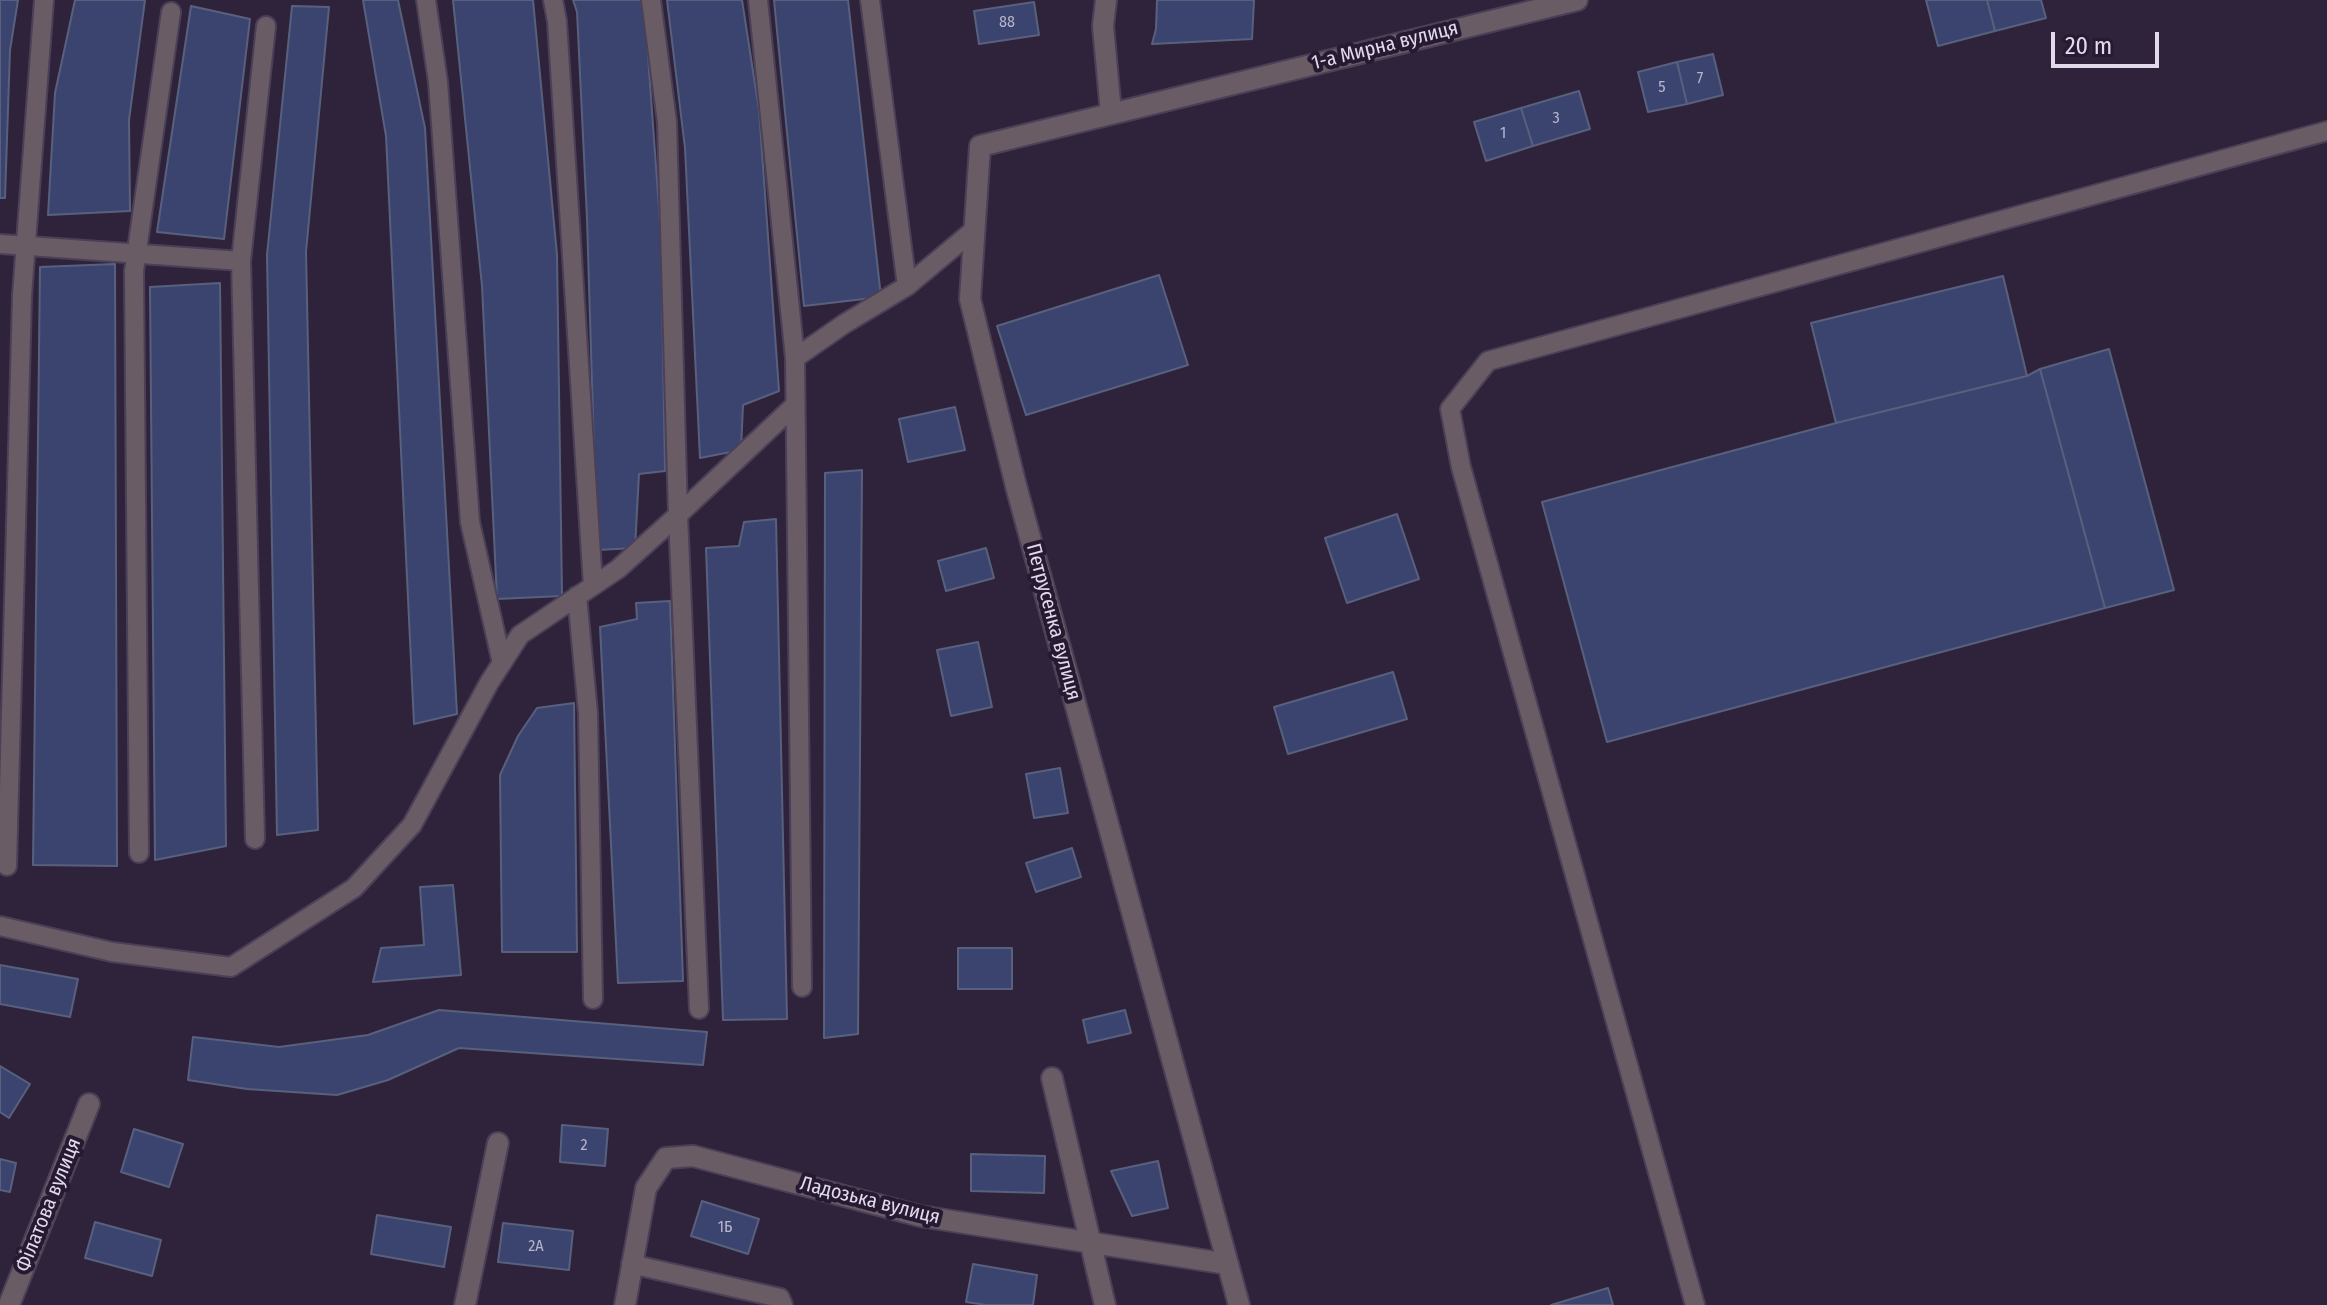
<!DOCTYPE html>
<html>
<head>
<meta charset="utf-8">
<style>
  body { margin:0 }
  #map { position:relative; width:2327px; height:1305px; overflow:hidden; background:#2f233c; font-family:"Fira Sans Condensed",sans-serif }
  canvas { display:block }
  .scale { position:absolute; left:2051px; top:32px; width:108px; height:36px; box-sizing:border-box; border:4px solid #e1daeb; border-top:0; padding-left:10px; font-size:24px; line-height:28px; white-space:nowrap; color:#e1daeb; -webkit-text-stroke:6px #261932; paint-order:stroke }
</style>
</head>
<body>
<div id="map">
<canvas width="2327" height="1305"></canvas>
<div class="scale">20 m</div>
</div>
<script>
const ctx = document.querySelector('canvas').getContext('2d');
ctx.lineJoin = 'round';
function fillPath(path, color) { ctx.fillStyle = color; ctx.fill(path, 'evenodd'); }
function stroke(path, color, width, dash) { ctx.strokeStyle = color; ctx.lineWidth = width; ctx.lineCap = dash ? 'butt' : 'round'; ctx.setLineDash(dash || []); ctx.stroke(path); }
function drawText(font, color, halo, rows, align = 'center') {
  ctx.font = font + ' "Fira Sans Condensed",sans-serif'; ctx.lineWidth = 8; ctx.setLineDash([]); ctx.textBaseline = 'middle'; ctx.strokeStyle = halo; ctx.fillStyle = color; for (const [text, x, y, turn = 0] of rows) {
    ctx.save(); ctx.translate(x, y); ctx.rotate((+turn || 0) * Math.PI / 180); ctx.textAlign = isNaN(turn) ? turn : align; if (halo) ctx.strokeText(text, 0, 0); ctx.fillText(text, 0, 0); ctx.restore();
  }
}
const building = new Path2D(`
  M0 0H18L10 50 5 198H0Z
  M75 0H145L129 120 130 211 48 215 55 93Z
  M363 0H398L425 128 457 714 414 724 386 136Z
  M453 0H533L557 255 562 596 497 599 482 286Z
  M573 0H641L646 28 661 236 665 471 639 474 635 548 597 550 587 218 577 12Z
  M667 0H742L759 110 779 391 743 405 741 450 700 458 685 148Z
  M774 0H848L881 297 804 306Z
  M1157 0H1254L1252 39 1152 44 1156 29Z
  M1926 0H1987L1995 31 1938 46Z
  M1987 0H2041L2046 18 1995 31Z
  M1034 2 1039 35 979 44 974 11Z
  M191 6 250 19 224 239 157 232Z
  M292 6 329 7 306 252 318 830 277 835 267 255Z
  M1713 54 1723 95 1687 104 1677 62Z
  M1677 62 1687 104 1648 112 1638 72Z
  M1579 91 1590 129 1533 146 1521 108Z
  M1521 108 1533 146 1486 161 1474 122Z
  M115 264 117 866 33 865 40 267Z
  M1159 275 1188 365 1026 415 997 326Z
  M2003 276 2027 376 1836 423 1811 323Z
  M220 283 226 846 155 860 150 287Z
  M2109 349 2174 590 2105 608 2040 369Z
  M2040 369 2105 608 1607 742 1542 502 1836 423 2027 376Z
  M955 407 965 450 908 462 899 419Z
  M862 470 858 1034 824 1038 825 473Z
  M1397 514 1419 579 1347 603 1325 538Z
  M776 519 787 1019 723 1020 706 548 739 546 744 522Z
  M986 548 994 578 946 591 938 561Z
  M670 601 683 981 618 983 600 627 637 619 636 603Z
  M978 642 992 707 951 716 937 650Z
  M1393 672 1407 719 1288 754 1274 707Z
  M574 703 577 952H502L500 775 518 736 537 708Z
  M1060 768 1068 813 1034 818 1026 774Z
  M1072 848 1081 877 1036 892 1026 863Z
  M453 885 461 975 373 982 381 948 424 945 420 887Z
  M958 948H1012V989H958Z
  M0 965 78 979 70 1017 0 1004Z
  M439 1010 707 1032 703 1065 459 1048 388 1080 337 1095 247 1089 188 1080 193 1037 279 1047 368 1035Z
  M1125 1010 1131 1033 1088 1043 1083 1020Z
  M0 1066 30 1084 9 1118 0 1112Z
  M562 1125 608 1129 605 1166 560 1162Z
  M134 1129 183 1144 169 1187 121 1172Z
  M971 1154 1045 1156 1044 1193 971 1191Z
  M0 1159 16 1163 10 1192 0 1190Z
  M1158 1161 1168 1208 1132 1216 1111 1171Z
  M702 1201 759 1219 748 1254 691 1236Z
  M377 1215 451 1227 444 1267 371 1254Z
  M95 1222 161 1240 152 1276 85 1258Z
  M503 1223 573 1231 569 1270 498 1262Z
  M973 1264 1037 1275 1033 1305H986L966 1302Z
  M1608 1288 1613 1305H1551Z`);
const service = new Path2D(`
  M426 0 438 82 470 522 502 663
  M553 0 557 21 593 585
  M651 0 667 122 678 515 699 1009
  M758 0 795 358 802 987
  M870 0 907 286
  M0 244 241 261
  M795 358 844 324 907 286 974 230
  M577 596 588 713 593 999
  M255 839 241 261 266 26
  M139 853 134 271 171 12
  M7 866 22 296 44 0
  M0 926 112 952 231 967 354 888 412 825 489 683 520 635 618 569 678 515 795 405
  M631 1264 780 1298 783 1305
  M1695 1305 1461 467 1450 409 1488 361 2327 131`);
const minor = new Path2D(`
  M1106 0 1103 26 1111 113
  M1052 1078 1105 1305
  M9 1305 89 1104
  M465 1305 498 1143
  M625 1305 646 1188 666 1158 693 1156 920 1216 1228 1264
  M1239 1305 1016 486 970 299 980 146 1577 0`);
const numberNames = [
  ["88",1007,23],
  ["7",1700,79],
  ["5",1662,88],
  ["3",1556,119],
  ["1",1503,134],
  ["2",584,1146],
  ["1Б",725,1228],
  ["2А",536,1247]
];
const streetNames = [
  ["1-а Мирна вулиця",1385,46,-14],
  ["Петрусенка вулиця",1053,622,75],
  ["Ладозька вулиця",870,1201,14],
  ["Філатова вулиця",49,1205,-68]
];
fillPath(building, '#3b446e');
stroke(building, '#59607e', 2);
stroke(service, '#4b4058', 22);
stroke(minor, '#4b4058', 24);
stroke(service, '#695c65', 18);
stroke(minor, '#695c65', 20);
drawText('16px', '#b8b4cc', null, numberNames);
drawText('20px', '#e1daeb', '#261932', streetNames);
</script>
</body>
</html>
